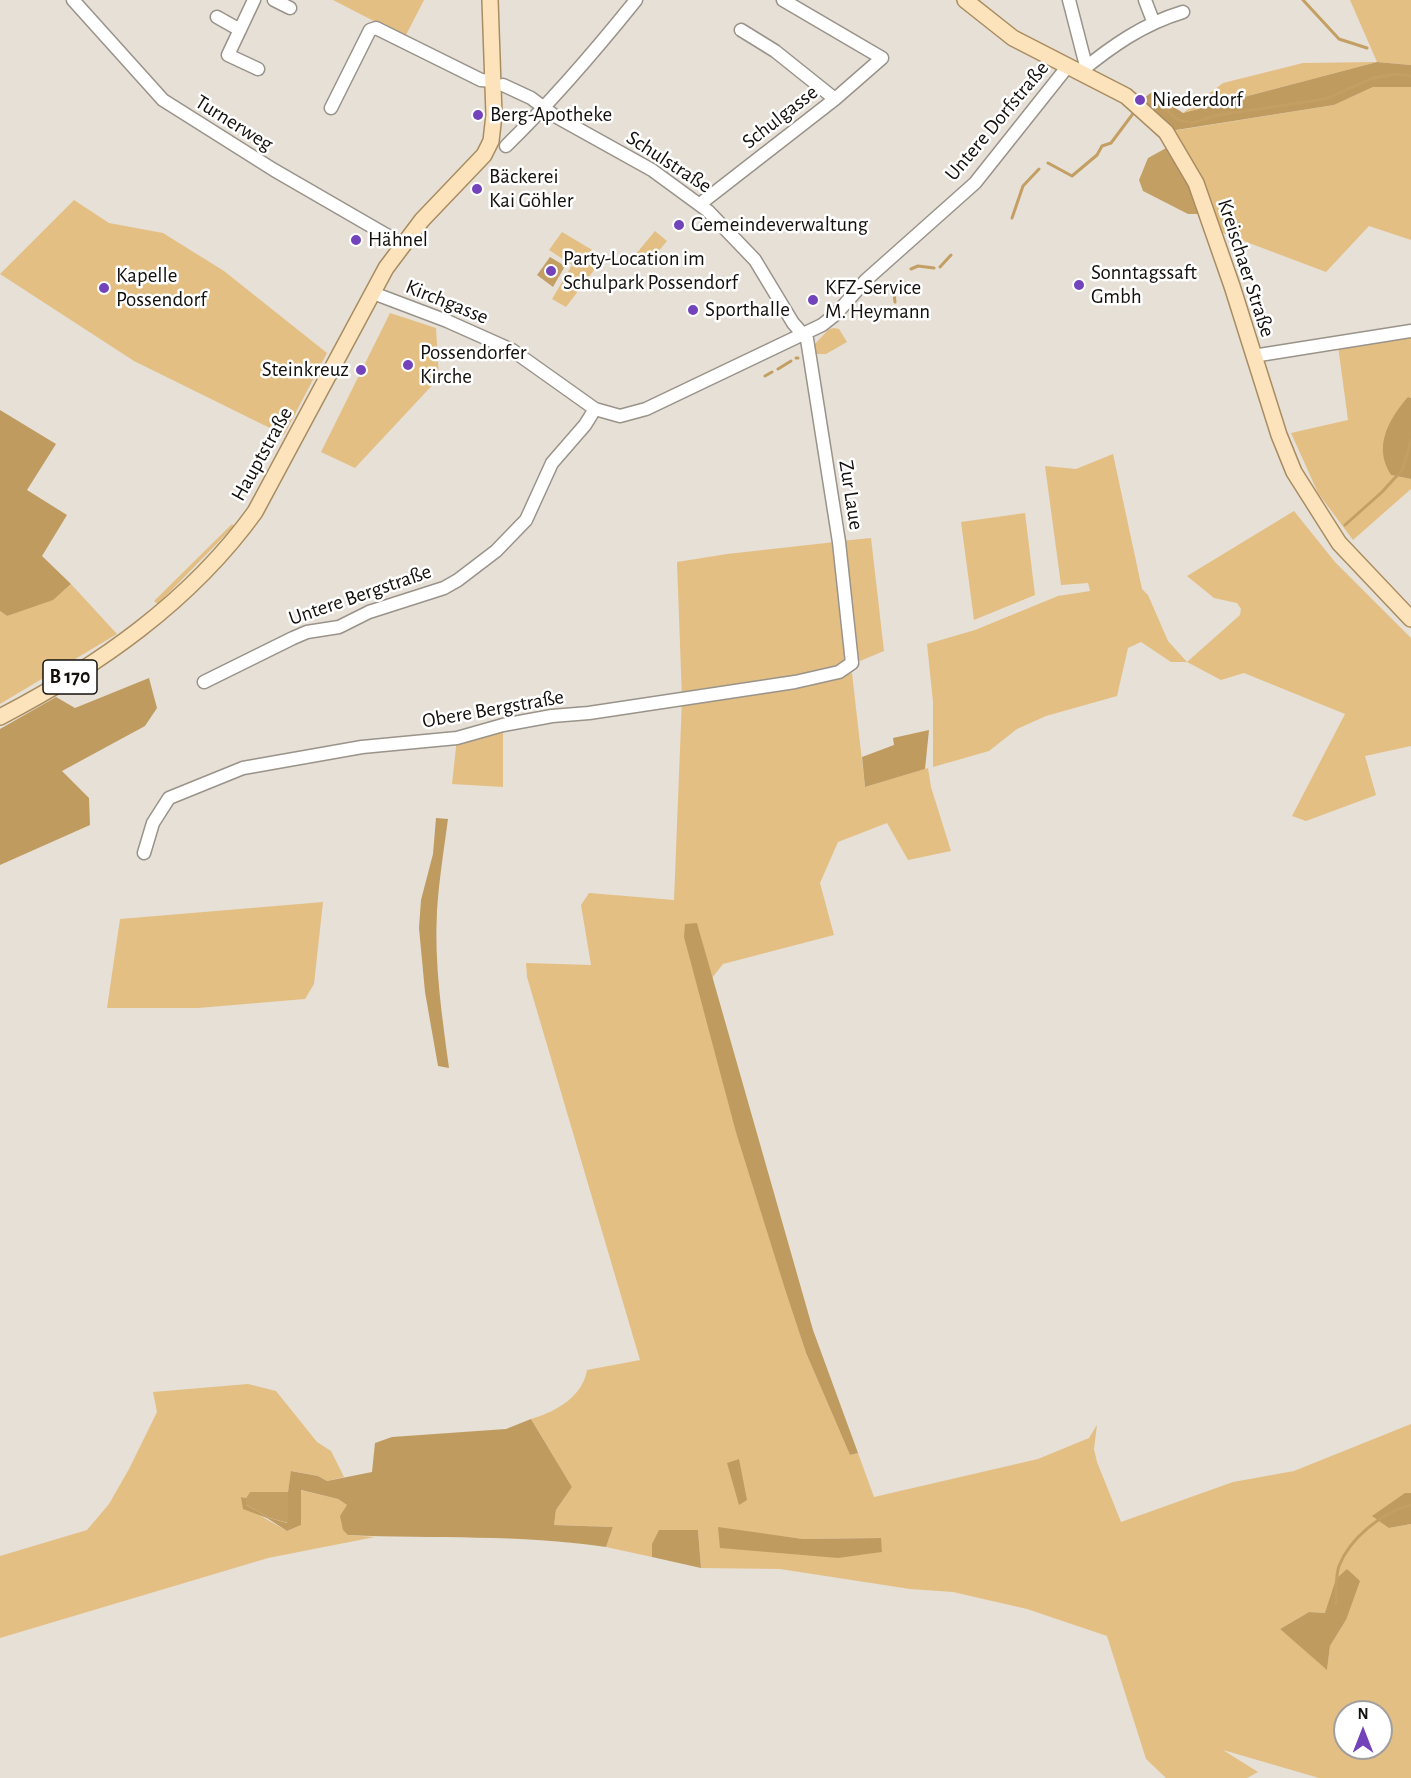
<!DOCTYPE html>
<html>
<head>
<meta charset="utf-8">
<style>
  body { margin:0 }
  #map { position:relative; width:1411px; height:1778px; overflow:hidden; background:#e6e0d6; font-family:"Alegreya Sans",sans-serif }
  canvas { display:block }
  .north { position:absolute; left:1333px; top:1700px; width:60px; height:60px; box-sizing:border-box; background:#fff; border:2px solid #a19f9e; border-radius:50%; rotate:0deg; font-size:16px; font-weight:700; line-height:24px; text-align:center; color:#13100d }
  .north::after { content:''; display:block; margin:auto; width:21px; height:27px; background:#7343bb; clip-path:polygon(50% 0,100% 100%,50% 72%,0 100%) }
</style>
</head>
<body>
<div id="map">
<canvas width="1411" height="1778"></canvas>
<div class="north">N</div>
</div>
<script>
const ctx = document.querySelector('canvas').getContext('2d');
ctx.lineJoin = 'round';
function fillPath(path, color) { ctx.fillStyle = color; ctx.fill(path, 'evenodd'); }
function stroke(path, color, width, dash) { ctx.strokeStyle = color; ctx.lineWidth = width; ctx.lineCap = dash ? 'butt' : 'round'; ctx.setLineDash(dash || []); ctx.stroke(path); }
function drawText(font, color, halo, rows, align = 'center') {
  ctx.font = font + ' "Alegreya Sans",sans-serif'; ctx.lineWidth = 5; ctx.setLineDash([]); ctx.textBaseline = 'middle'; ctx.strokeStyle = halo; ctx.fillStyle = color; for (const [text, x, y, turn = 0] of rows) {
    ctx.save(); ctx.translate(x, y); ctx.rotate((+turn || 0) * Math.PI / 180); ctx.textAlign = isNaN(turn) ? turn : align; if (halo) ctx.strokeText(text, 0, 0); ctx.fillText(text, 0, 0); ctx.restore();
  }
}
const green = new Path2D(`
  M333 0H424L405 37Z
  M1350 0H1411V65L1377 62 1183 113 1223 83 1303 63 1377 62Z
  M1373 87H1411V240L1369 226 1326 272 1212 229 1166 132 1334 105Z
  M74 200 109 223 163 233 224 271 327 353 284 435 134 361 0 274Z
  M655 231 667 241 647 265 635 255Z
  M562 232 604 257 566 307 552 299 572 265 549 250Z
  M390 313 436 328 439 378 355 468 321 452Z
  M834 328 839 329 847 342 826 354H816L814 345 829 329Z
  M1411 335V398L1408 397 1391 475 1411 479V489L1353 540 1318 493 1291 433 1348 420 1338 346Z
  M1113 454 1142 589 1148 595 1168 641 1187 662 1240 615 1241 609 1237 603 1214 598 1187 576 1294 511 1335 562 1411 638V746L1365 756 1376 795 1306 821 1292 816 1345 714 1244 673 1221 680 1187 662H1171L1141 642 1128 648 1117 696 1046 716 1017 729 989 751 933 767V702L927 644 975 630 1058 596 1090 591 1088 583 1061 585 1045 466 1076 469Z
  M1025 513 1035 595 974 620 961 522Z
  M232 524 234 526 158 604 154 601Z
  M871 538 884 651 860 661 854 658 841 541Z
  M835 542 847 652 843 665 796 685 852 673 865 787 928 768 931 787 951 851 908 860 887 823 838 842 820 883 834 935 723 964 712 978 697 923 737 1136 806 1353 850 1455 858 1453 874 1497 1038 1459 1089 1438 1097 1425 1094 1449 1097 1462 1121 1522 1233 1482 1294 1471 1411 1424V1493H1405L1389 1528 1411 1524V1778H1319L1223 1750 1258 1772 1247 1778H1166L1146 1759 1107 1636 1027 1609 953 1592 910 1589 780 1569 701 1568 698 1530 652 1544V1557L606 1547 613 1527 554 1525 556 1510 572 1487 531 1419C556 1412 583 1396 587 1370L640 1360 527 977 526 963 591 965 581 905 589 893 674 900 682 699 677 562 727 554ZM718 1528 803 1539 880 1538 882 1551C822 1565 776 1546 718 1528ZM1309 1612 1325 1613 1346 1620 1330 1646 1327 1669 1280 1629ZM1345 1712H1381V1748H1345Z
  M71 584 117 634 0 704V611L7 616 62 592Z
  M503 725V787L452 784 457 738Z
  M323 902 314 984 305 999 198 1008H107L120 919Z
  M248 1384 276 1391 317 1442 331 1451 344 1477 327 1481 318 1476 292 1471 288 1492H250L246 1498 242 1497 247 1508 287 1531 301 1525 300 1490 338 1499 347 1505 348 1535 375 1537 268 1558 0 1638V1556L87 1530 109 1504 129 1469 157 1412 153 1392Z`);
const forest = new Path2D(`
  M1377 62 1411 65V87H1373L1334 105 1170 131 1140 101 1152 92 1183 113Z
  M1408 397 1411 398V479L1391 475C1373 447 1388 420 1408 397Z
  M0 410 56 444 27 490 67 515 42 556 71 584 53 600 7 616 0 611Z
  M149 678 157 708 145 726 62 771 89 798 90 825 0 865V729L56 697 75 708Z
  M929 730 925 769 865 787 862 757 894 745 893 738Z
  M436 818 448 819C444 849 439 880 437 911 434 963 442 1016 449 1068L438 1066 425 992 419 928 421 900 433 854Z
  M697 923 813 1330 858 1453 850 1455 806 1353 785 1289 737 1136 684 937 685 924Z
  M531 1419 572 1487 556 1510 554 1525 613 1527 606 1547C519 1534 435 1539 348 1535L343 1530 340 1516 347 1505 338 1499 301 1490V1525L287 1531 267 1518 243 1509 241 1497 246 1498V1505L270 1518 287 1523 288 1492 291 1471 318 1476 327 1481 372 1472 375 1443 392 1437 506 1429Z
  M739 1459 747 1500 739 1505 727 1463Z
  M1405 1493H1411V1524L1389 1528 1372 1516Z
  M718 1527 803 1539 881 1538 882 1552 838 1558 720 1548Z
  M659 1530H698L701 1568 652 1557V1544Z
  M1347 1569 1360 1581 1346 1620 1330 1646 1327 1670 1280 1629 1309 1612 1325 1613 1336 1579Z`);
const water = new Path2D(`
  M1168 147 1184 173 1198 214H1188L1143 191 1139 180 1148 158Z
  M550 257 565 266 553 287 537 275Z
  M250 1492H288V1523L270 1518 246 1505V1498Z`);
const stream = new Path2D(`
  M1303 0 1339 39 1367 48
  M1148 102H1157L1178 120 1192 123 1218 115 1326 99 1373 78 1396 74 1411 76
  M1048 163 1072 176 1097 155 1102 146 1111 143 1135 111
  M1012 218 1023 186 1039 169
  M940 267 951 255
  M911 269 918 266 934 268
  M895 302 893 286 896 283
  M796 358H798
  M778 369 791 361
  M765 376 772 372
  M1345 525 1382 492 1403 469 1411 439
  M1336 1604C1337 1592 1335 1577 1339 1566 1350 1538 1382 1512 1411 1505`);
const minor = new Path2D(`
  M73 0 163 100 274 170 402 244
  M254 0 228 55 258 69
  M274 0 290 8
  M1069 0 1086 66
  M1145 0 1153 21
  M217 17 240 30
  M741 30 775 51 835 99
  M1080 72C1112 46 1143 24 1183 12
  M331 108 370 30 376 28 481 80 493 81
  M506 146C553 100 595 51 636 0
  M700 204 835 99 882 58 783 0
  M373 293 447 321 512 350 595 409 620 416 646 409 822 325 836 314 866 280 975 183 1068 66
  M1253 356 1411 331
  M204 682 293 638 307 632 339 627 369 612 444 588 458 580 496 551 526 520 552 463 585 425 595 409
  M144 853 153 823 169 798 243 768 362 747 457 738 503 725 552 716 589 713 795 682 839 672 852 663 839 542 807 339 793 323 755 260 708 211 652 170 555 116 531 98 503 85`);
const major = new Path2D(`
  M965 0 1013 38 1126 96 1166 132 1196 183 1232 286 1279 435 1294 472 1339 543 1411 619
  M0 717C98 666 190 602 255 512L386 268 422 220 484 155 491 141 494 115 490 0`);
const markers = [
  [1140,100,6,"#7343bb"],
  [478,115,6,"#7343bb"],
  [477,189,6,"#7343bb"],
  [679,225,6,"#7343bb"],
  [356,240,6,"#7343bb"],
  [551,271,6,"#7343bb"],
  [1079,285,6,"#7343bb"],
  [104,288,6,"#7343bb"],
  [813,300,6,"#7343bb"],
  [693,310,6,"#7343bb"],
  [408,365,6,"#7343bb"],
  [361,370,6,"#7343bb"]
];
const shields = [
  [70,677,54]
];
const shieldNames = [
  ["B 170",70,677]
];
const poiNames = [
  ["Niederdorf",1152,100],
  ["Berg-Apotheke",490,115],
  ["Bäckerei",489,177],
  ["Kai Göhler",489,201],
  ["Gemeindeverwaltung",691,225],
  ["Hähnel",368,240],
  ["Party-Location im",563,259],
  ["Schulpark Possendorf",563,283],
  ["Sonntagssaft",1091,273],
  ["Gmbh",1091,297],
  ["Kapelle",116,276],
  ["Possendorf",116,300],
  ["KFZ-Service",825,288],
  ["M. Heymann",825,312],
  ["Sporthalle",705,310],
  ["Possendorfer",420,353],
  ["Kirche",420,377],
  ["Steinkreuz",349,370,"right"]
];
const streetNames = [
  ["Schulgasse",780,117,-38],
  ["Untere Dorfstraße",997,121,-50],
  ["Turnerweg",234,123,32],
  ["Schulstraße",669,162,33],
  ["Kreischaer Straße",1246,268,72],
  ["Kirchgasse",447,302,22],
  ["Hauptstraße",262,454,-61],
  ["Zur Laue",851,495,81],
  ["Untere Bergstraße",360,595,-19],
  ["Obere Bergstraße",493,709,-10]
];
fillPath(green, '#e4bf84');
fillPath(forest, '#bf9b60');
fillPath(water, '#c49f64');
stroke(stream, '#c49f64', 3);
stroke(minor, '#99938a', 15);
stroke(major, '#a98d61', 18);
stroke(minor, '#fff', 12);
stroke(major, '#fce3bb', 15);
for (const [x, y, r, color] of markers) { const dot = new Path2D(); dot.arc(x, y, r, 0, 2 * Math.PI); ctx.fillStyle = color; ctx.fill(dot); stroke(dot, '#fff', 2); }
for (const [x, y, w] of shields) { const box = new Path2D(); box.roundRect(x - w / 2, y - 17, w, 34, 4.5); ctx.fillStyle = '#fff'; ctx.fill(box); stroke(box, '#13100d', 1.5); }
drawText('bold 20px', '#13100d', null, shieldNames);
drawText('21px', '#13100d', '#fff', poiNames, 'left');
drawText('21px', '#13100d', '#fff', streetNames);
</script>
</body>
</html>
